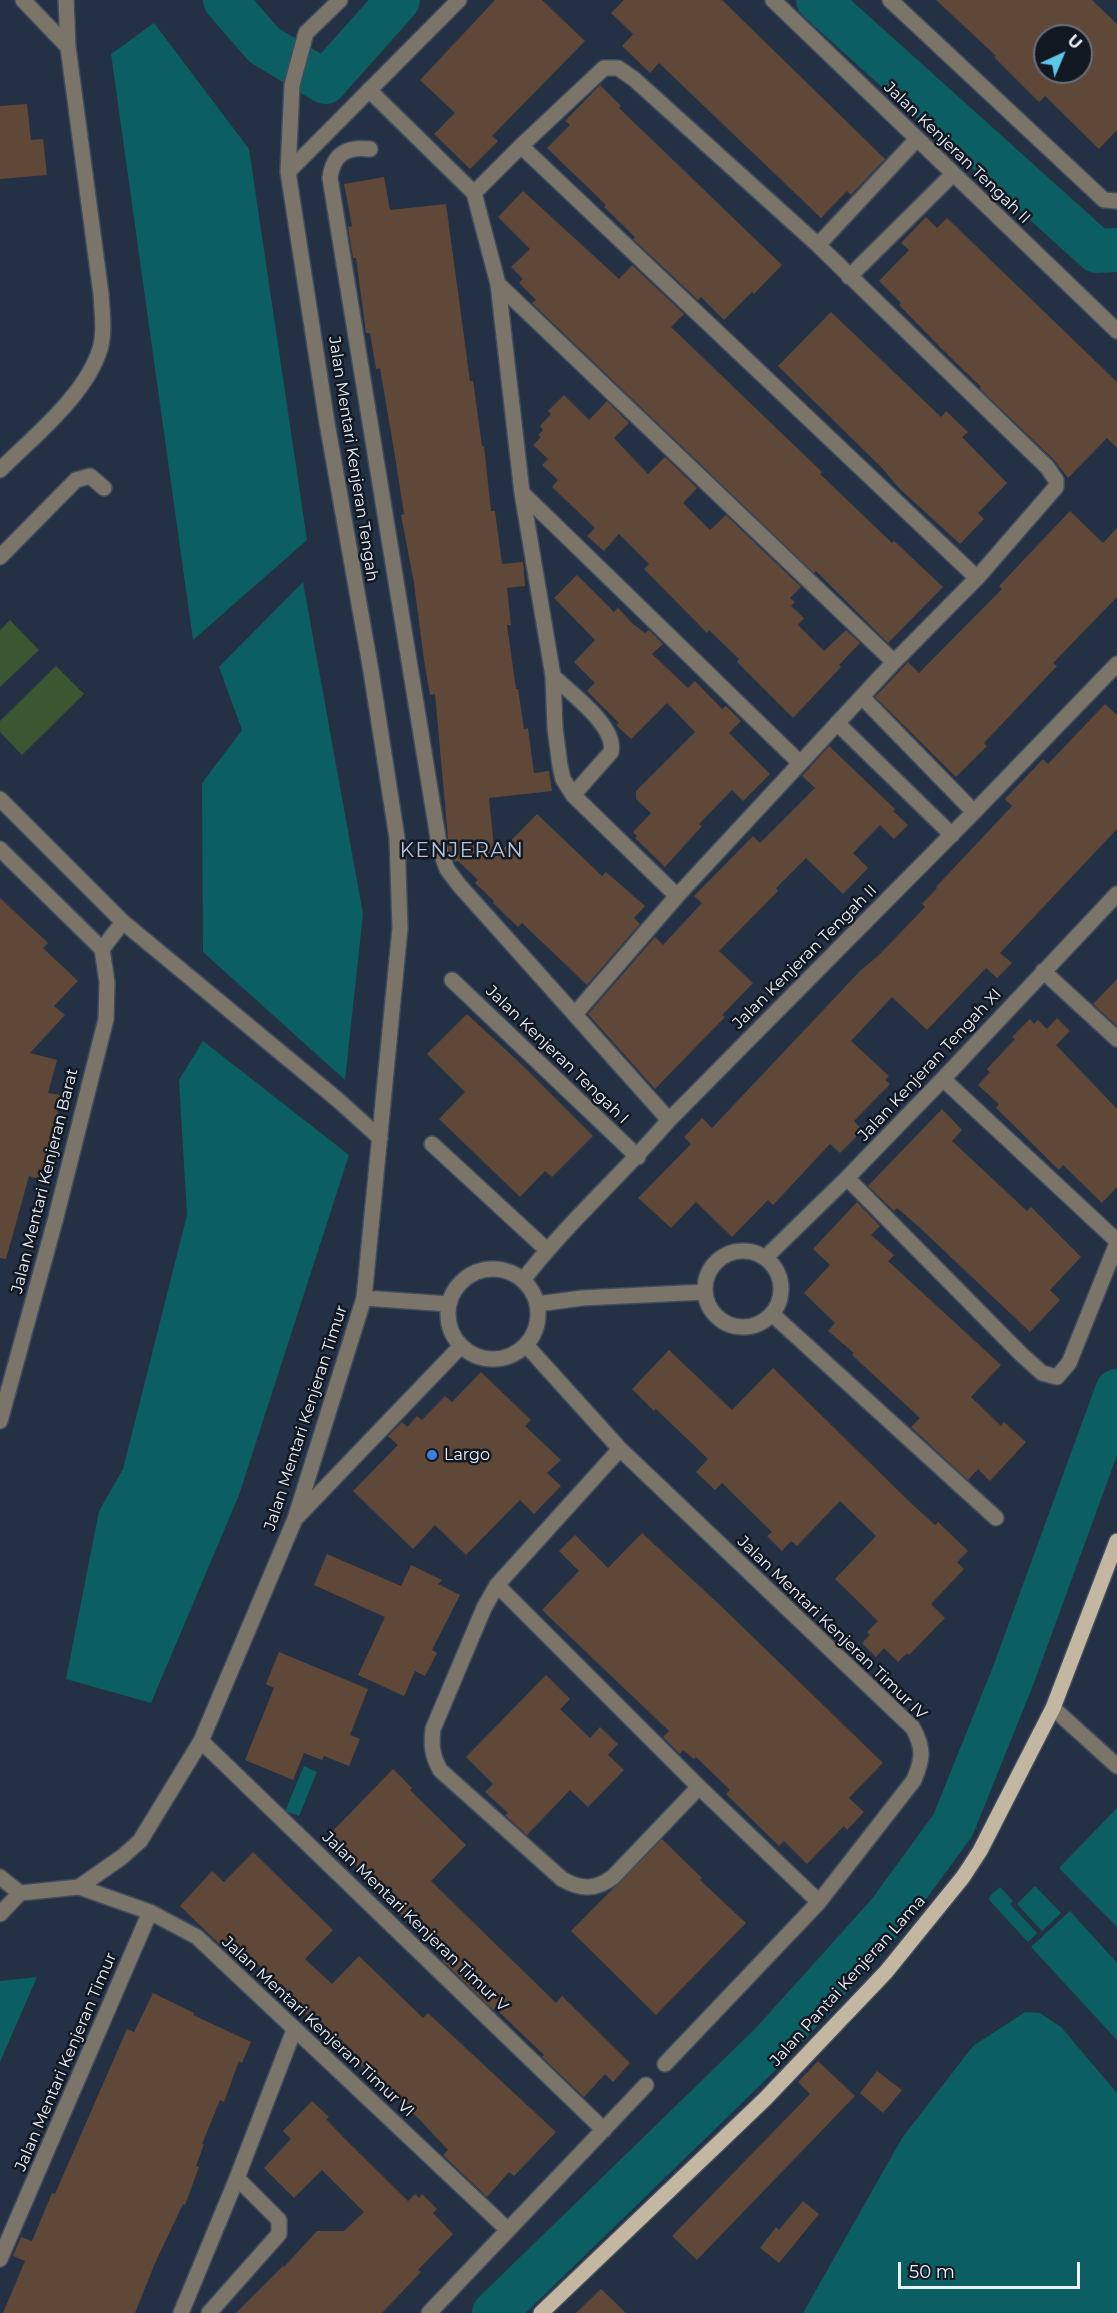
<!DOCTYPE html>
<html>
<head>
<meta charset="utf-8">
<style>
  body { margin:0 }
  #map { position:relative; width:1117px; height:2313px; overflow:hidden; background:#243144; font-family:Montserrat,sans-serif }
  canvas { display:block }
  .north { position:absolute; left:1033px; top:24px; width:60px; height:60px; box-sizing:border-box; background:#121821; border:2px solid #696f79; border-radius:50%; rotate:44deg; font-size:16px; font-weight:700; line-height:24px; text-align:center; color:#ebf2fd }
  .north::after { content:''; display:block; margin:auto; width:21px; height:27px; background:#5cc7e7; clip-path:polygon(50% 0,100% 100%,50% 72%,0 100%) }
  .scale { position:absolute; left:898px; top:2262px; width:182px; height:27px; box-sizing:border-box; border:3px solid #ebf2fd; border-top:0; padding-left:8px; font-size:18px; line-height:21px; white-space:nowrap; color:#ebf2fd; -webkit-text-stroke:4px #121821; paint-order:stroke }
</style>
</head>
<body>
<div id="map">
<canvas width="1117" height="2313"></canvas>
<div class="north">U</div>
<div class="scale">50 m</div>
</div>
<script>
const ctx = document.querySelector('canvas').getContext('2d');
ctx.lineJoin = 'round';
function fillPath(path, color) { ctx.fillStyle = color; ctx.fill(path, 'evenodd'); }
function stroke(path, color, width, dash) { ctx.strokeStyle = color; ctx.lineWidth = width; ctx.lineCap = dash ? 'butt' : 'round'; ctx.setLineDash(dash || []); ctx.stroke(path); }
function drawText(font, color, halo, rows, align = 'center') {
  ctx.font = font + ' Montserrat,sans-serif'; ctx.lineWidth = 5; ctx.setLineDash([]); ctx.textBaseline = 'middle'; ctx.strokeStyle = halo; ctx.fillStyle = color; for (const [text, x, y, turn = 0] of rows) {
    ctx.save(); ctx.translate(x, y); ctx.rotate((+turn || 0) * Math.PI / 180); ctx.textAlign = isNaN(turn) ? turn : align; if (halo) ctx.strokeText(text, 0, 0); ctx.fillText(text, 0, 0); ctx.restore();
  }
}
const green = new Path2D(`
  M10 620 39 650 0 687V630Z
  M56 666 84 694 22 755 0 732V721Z`);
const water = new Path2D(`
  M154 23 249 149 307 540 193 640 111 54Z
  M303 582 363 914 345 1080 203 952 202 783 242 730 219 667Z
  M203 1041 349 1155 239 1495 151 1703 66 1679 99 1511 123 1469 187 1215 179 1080Z
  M304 1766 317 1772 299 1816 285 1811Z
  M1117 1808V1927L1059 1868Z
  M1035 1886 1061 1913 1042 1931 1017 1904Z
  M1000 1887 1013 1901 1010 1904 1037 1933 1028 1942 990 1901 989 1897Z
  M1070 1911 1117 1963V2040L1031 1947Z
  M37 1977 0 2062V1981Z
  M1025 2012 1040 2013 1061 2027 1117 2093V2313H803L902 2138 973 2046Z`);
const river = new Path2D(`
  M225 0 264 45 325 82 398 0
  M818 0 1097 251 1117 250
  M494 2313 772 2043 888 1914 953 1825 1013 1676 1117 1391`);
const building = new Path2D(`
  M495 0H542L585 41 492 136 498 141 470 169 434 134 455 113 420 80Z
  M624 0H722L885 159 851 195 847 191 821 218 659 63 650 73 622 46 633 34 611 13Z
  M936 0H1092L1117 24V130L1099 149 1045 96 1039 102 994 57 996 56ZM1045 36H1081V72H1045Z
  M600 85 621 106 619 108 782 265 754 294 752 292 724 320 701 297 698 300 633 239 635 237 604 207 606 205 547 148 570 125 565 121Z
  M27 104 31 140 43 139 47 175 0 179V106Z
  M384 177 390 210 446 204 470 381H473L482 446H484L491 511H495L502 564 523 562 525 586 507 588 511 625H507L516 689H518L524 729 528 728 534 773 549 771 552 791 489 798 495 857 537 814 602 876 606 872 645 906 634 918 640 924 587 985 522 923 518 927 493 903 494 901 475 883 478 880 458 861 455 862 449 848 435 694 430 695 424 660 414 583 401 515 404 514 394 450 380 368 376 369 370 333H366L356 258H353L348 227 352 226 344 184Z
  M523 191 619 279 632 265 684 314 671 327 822 472 820 474 892 543 894 541 943 587 888 643 816 571 814 573 532 303 536 300 519 283 523 279 511 267 530 249 498 217Z
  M926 217 937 228 947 218 1117 382V448L1107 438 1068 478 1054 460 980 389 981 387 942 349 899 305 901 303 879 281 909 250 901 243Z
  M831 312 941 417 946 411 968 432 962 437 1007 483 978 513 984 519 960 544 900 489 881 467 778 366Z
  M564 395 589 420 607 401 629 423 614 438 648 474 665 457 697 488 683 503 710 530 726 515 801 587 790 598 795 602 791 606 804 618 798 625 824 651 846 630 860 643 839 665 841 667 793 718 737 662 739 659 709 630 707 633 644 569 649 564 619 534 604 551 587 536 595 528 552 487 558 480 542 465 548 459 533 445 541 437 538 435 543 430 540 426 551 414 548 411Z
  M1070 511 1103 543 1117 528V597L1053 663 1057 666 984 743 987 746 956 777 875 697 908 662 919 673 1002 589 999 586Z
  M577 575 614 612 618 608 633 624 645 633 649 630 663 644 652 654 688 688 695 681 722 709 726 706 741 721 729 733 770 774 743 801 732 790 699 824 702 826 665 867 635 838 637 836 633 832 651 813 636 799V791L695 732 667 703 631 739 616 725 619 723 587 691 595 683 574 662 595 640 554 598Z
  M1105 704 1117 715V829L1000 953 1012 963 997 978 986 968 927 1030 892 997 851 1041 889 1076 885 1080 890 1084 854 1121 863 1130 840 1153 830 1144 773 1205 768 1200 732 1237 696 1202 671 1228 638 1198 691 1144 684 1137 702 1118 712 1128 860 971 879 955 925 907 922 904 937 888 936 887 1012 806 1005 799 1043 759 1048 764Z
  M829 746 895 809 893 811 908 825 894 839 880 825 853 853 868 868 843 894 806 858 776 888 778 891 719 951 753 983 722 1015 725 1017 655 1089 588 1014 655 937 663 945 702 903 694 896 753 836 760 843 815 788 802 776Z
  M0 898 48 943 43 948 78 981 54 1006 65 1015 30 1053 57 1060 48 1093 61 1095 57 1112 61 1114 42 1180 29 1176 6 1259 0 1258Z
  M1117 979V1026L1093 1004Z
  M467 1014 522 1065 593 1136 552 1177 545 1171 520 1197 439 1119 465 1092 427 1054Z
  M1057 1018 1070 1031 1056 1045 1117 1109V1187L1102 1203 1063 1165 1059 1170 996 1108 999 1104 978 1085 990 1072 987 1069 1015 1039 1012 1037 1030 1019 1034 1024 1038 1020 1047 1029Z
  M942 1109 962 1130 952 1141 1027 1211 1031 1207 1081 1257 1050 1290 1060 1300 1030 1332 918 1226 897 1208 894 1211 868 1186Z
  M857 1202 880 1226 871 1235 894 1255 888 1261 1001 1365 971 1397 1001 1426 1004 1422 1026 1442 990 1481 978 1469 968 1480 911 1427 920 1418 852 1355 854 1353 828 1331 835 1323 804 1293 830 1265 813 1249Z
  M669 1350 732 1410 773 1368 913 1505 935 1525 938 1522 968 1551 957 1562 964 1569 931 1604 945 1618 909 1655 907 1653 898 1662 884 1648 876 1657 862 1643 870 1635 867 1632 878 1621 835 1579 876 1536 840 1501 797 1546 791 1541 782 1551 767 1536 772 1532 722 1483 715 1490 696 1472 708 1459 656 1409 654 1411 632 1389Z
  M481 1372 531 1420 525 1426 561 1460 547 1473 561 1486 534 1514 520 1500 466 1555 435 1525 413 1549 353 1491 398 1445 388 1436 402 1422 407 1427 417 1416 422 1420 445 1396 452 1402Z
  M642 1533 723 1608 883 1763 849 1798 864 1812 847 1830 844 1826 807 1864 784 1841 779 1846 726 1794 730 1790 696 1757 694 1759 683 1750 680 1754 663 1737 669 1731 542 1610 579 1571 559 1551 575 1535 608 1568Z
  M327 1554 401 1586 411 1565 442 1580 438 1584 460 1595 432 1650 437 1653 425 1676 415 1671 404 1696 358 1675 385 1617 314 1585Z
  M279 1652 368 1689 350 1735 360 1739 349 1766 324 1756 322 1760 304 1753 293 1780 245 1760 274 1688 266 1684Z
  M546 1675 570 1699 560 1709 590 1738 600 1727 618 1744 608 1755 624 1770 588 1807 570 1790 527 1835 505 1815 508 1813 485 1792 493 1784 466 1757Z
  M393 1769 412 1788 410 1790 466 1845 431 1881 556 2003 562 1996 630 2063 613 2082 605 2074 584 2097 542 2057 544 2055 495 2008 493 2010 442 1960 447 1955 385 1900 388 1897 327 1837Z
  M662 1839 702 1878 700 1880 746 1923 656 2015 571 1931Z
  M253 1852 333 1930 305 1959 332 1984 359 1956 423 2018 428 2013 556 2132 514 2176 509 2172 487 2197 443 2155 448 2150 419 2119 293 2002 277 1985 278 1983 246 1953 238 1962 180 1906 212 1871 224 1882Z
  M153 1993 194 2013 193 2015 251 2042 242 2063 239 2061 224 2102 220 2100 202 2144H204L196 2166 199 2167 185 2205 183 2204 155 2263 135 2313H3L25 2261 13 2256 21 2237 32 2241 52 2193 55 2194 127 2029 134 2032Z
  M818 2061 855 2096 697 2260 672 2236 810 2094 798 2082Z
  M877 2071 902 2090 883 2113 860 2093Z
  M312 2101 329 2117 326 2119 342 2136 408 2201 415 2194 419 2198 422 2194 437 2209 433 2213 453 2234 418 2270 421 2272 382 2313H236L283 2266 284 2267 317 2231H344L364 2212 322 2170 294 2198 264 2168 291 2139 283 2131Z
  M803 2201 819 2214 779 2263 760 2248 776 2227 779 2230Z
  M601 2289 626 2313H576Z`);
const minor = new Path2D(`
  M23 0 68 47
  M773 0 1117 331
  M890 0 1104 200 1117 201
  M369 90 474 193 498 284 522 493 553 676 555 728 560 766 563 779 573 795 677 896
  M521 146 604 68H618L634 79 818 245 1047 467 1056 480V487L977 578 894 662 677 896 575 1014
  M370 149C347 146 333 154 330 178L440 850 447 869 459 885 669 1120
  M288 172 459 0
  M474 193 521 146 977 578
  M818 245 917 139
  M849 277 953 174
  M498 284 894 662
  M0 470C33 437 86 395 100 349 105 332 102 312 101 294L68 47 66 0
  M522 493 800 763
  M0 557 76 480 90 476 104 488
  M553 676C570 693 617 726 611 752L573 795
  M862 697 974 812
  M837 723 952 835
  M0 799 123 922 338 1100 380 1138
  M0 849 102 949 107 982 106 1019 55 1221 0 1421
  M102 949 123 922
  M1043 971 1117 1039
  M452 980 638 1157
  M943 1079 1117 1241
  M432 1144 547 1250
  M847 1178 1021 1354 1042 1373 1057 1377 1069 1363 1117 1243
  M705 1289a38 38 0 1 1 76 0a38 38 0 1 1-76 0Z
  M765 1258 847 1178 943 1079 1117 894
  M448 1314a45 45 0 1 1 90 0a45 45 0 1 1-90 0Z
  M523 1280C567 1223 622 1175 669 1120L974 812 1117 664
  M364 1298 449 1304
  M538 1304 582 1298 705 1292
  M772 1314 996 1518
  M526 1345 620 1449 913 1728C924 1749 923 1758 914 1780L819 1902 665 2064
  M620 1449 497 1585 484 1608 433 1729C431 1745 432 1755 440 1770L562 1879C581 1890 596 1890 613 1877L699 1787
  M297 1517 461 1346
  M497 1585 699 1787 819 1902
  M1053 1708 1117 1766
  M201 1741 604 2130
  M0 1877 20 1893
  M79 1887 150 1912 197 1937 508 2230
  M20 1893 79 1887 122 1857 140 1841 201 1741 295 1519 364 1298 400 928 397 838 371 671 327 423 288 172 292 85 306 33 340 0
  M0 1914 20 1893
  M0 2259 150 1912
  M181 2313 237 2178 294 2030
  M209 2313 279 2234V2220L237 2178
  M429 2313 646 2085`);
const major = new Path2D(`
  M541 2313 765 2099 886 1972 963 1877 980 1851 1053 1708 1117 1541`);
const markers = [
  [432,1455,6,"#3f7fe0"]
];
const streetNames = [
  ["Jalan Kenjeran Tengah II",957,153,44],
  ["Jalan Mentari Kenjeran Tengah",353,459,81],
  ["Jalan Kenjeran Tengah II",805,957,-45],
  ["Jalan Kenjeran Tengah I",557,1055,44],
  ["Jalan Kenjeran Tengah XI",930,1065,-47],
  ["Jalan Mentari Kenjeran Barat",45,1181,-76],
  ["Jalan Mentari Kenjeran Timur",306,1418,-72],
  ["Jalan Mentari Kenjeran Timur IV",832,1628,44],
  ["Jalan Mentari Kenjeran Timur V",415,1922,44],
  ["Jalan Pantai Kenjeran Lama",848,1981,-48],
  ["Jalan Mentari Kenjeran Timur VI",318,2027,43],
  ["Jalan Mentari Kenjeran Timur",66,2062,-67]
];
const poiNames = [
  ["Largo",444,1455]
];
const quarterNames = [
  ["KENJERAN",462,851]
];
fillPath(green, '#3c5631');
fillPath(water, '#0b5e61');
stroke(river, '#0b5e61', 44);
fillPath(building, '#5f4838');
stroke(minor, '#404c5e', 18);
stroke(major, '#404c5e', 18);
stroke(minor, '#7a7469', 15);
stroke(major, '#c4b7a1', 15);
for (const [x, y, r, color] of markers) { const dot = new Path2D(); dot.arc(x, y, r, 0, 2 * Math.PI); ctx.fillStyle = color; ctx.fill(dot); stroke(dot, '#121821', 2); }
drawText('16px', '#ebf2fd', '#121821', streetNames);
drawText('16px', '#ebf2fd', '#121821', poiNames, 'left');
ctx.letterSpacing = '1.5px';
drawText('20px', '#b2c3dc', '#121821', quarterNames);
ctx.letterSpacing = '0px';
</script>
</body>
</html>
